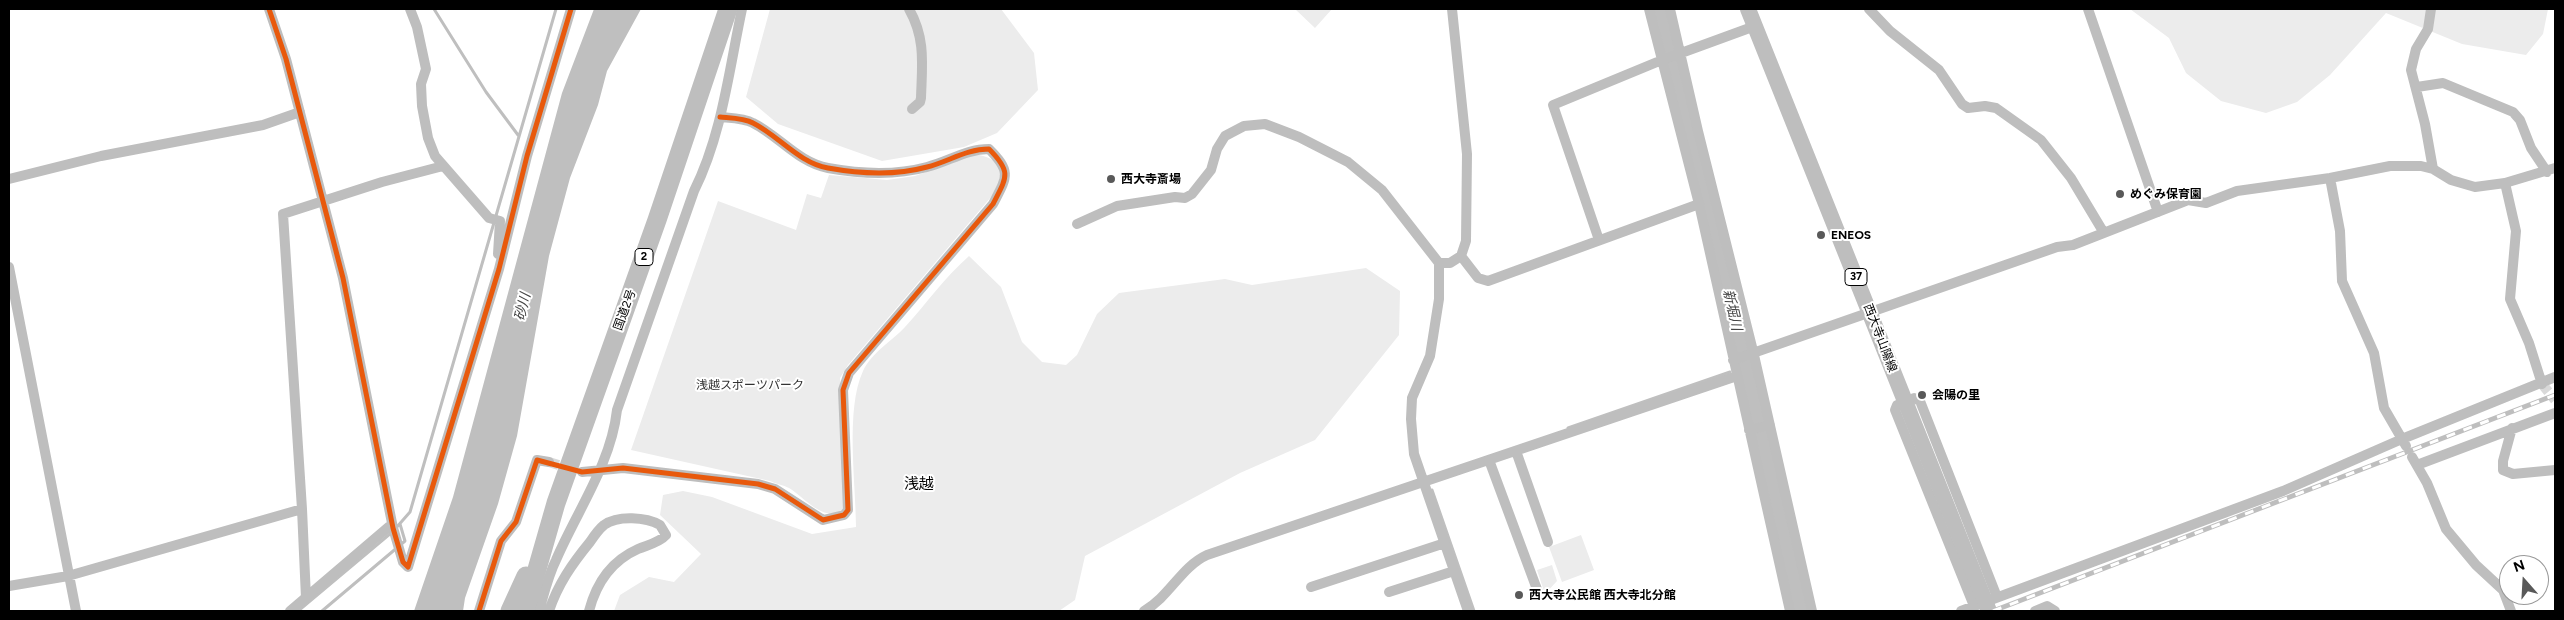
<!DOCTYPE html>
<html>
<head>
<meta charset="utf-8">
<style>
  body { margin:0 }
  #map { position:relative; width:2564px; height:620px; overflow:hidden; background:#fff; font-family:Figtree,sans-serif }
  canvas { display:block }
  .frame { position:absolute; inset:0; border:10px solid #000; pointer-events:none }
  .north { position:absolute; left:2499px; top:555px; width:50px; height:50px; box-sizing:border-box; background:#fff; border:1px solid #999; border-radius:50%; rotate:341deg; font-size:14px; font-weight:700; line-height:20px; text-align:center; color:#000 }
  .north::after { content:''; display:block; margin:auto; width:18px; height:22px; background:#595959; clip-path:polygon(50% 0,100% 100%,50% 72%,0 100%) }
</style>
</head>
<body>
<div id="map">
<canvas width="2564" height="620"></canvas>
<div class="frame"></div>
<div class="north">N</div>
</div>
<script>
const ctx = document.querySelector('canvas').getContext('2d');
ctx.lineJoin = 'round';
function fillPath(path, color) { ctx.fillStyle = color; ctx.fill(path, 'evenodd'); }
function stroke(path, color, width, dash) { ctx.strokeStyle = color; ctx.lineWidth = width; ctx.lineCap = dash ? 'butt' : 'round'; ctx.setLineDash(dash || []); ctx.stroke(path); }
function drawText(font, color, halo, rows, align = 'center') {
  ctx.font = font + ' Figtree,"Noto Sans JP",sans-serif'; ctx.lineWidth = 4; ctx.setLineDash([]); ctx.textBaseline = 'middle'; ctx.strokeStyle = halo; ctx.fillStyle = color; for (const [text, x, y, turn = 0] of rows) {
    ctx.save(); ctx.translate(x, y); ctx.rotate((+turn || 0) * Math.PI / 180); ctx.textAlign = isNaN(turn) ? turn : align; if (halo) ctx.strokeText(text, 0, 0); ctx.fillText(text, 0, 0); ctx.restore();
  }
}
const green = new Path2D(`
  M770 9H1001L1034 53 1038 90 997 133 964 147 882 161 778 124 746 97Z
  M1295 9H1332L1315 28Z
  M2130 9H2548L2543 34 2526 55 2462 44 2386 13 2330 75 2297 102 2266 113 2221 101 2186 73 2169 38Z
  M976 154C1000 160 1004 166 997 190L848 365 840 378 846 507C825 526 806 498 789 488 783 485 776 484 770 481L631 450 718 201 796 230 807 194 821 198 829 175 887 180 915 176Z
  M969 256 1001 287 1022 342 1042 362 1066 365 1077 355 1097 314 1119 293 1225 279 1252 285 1366 268 1400 291 1399 335 1315 440 1240 473 1085 556 1075 600 1059 611H614L620 595 649 577 674 582 701 554 660 515 663 495 683 491 712 497 812 534 856 527C856 483 845 410 863 371 872 352 891 342 905 327 927 303 944 278 969 256Z
  M1581 535 1594 570 1562 582 1549 547Z
  M1552 565 1557 581 1545 594 1537 570Z`);
const water = new Path2D(`
  M594 9H641L607 71 598 105 570 178 549 256 517 436 498 504 465 598 463 611H414L453 497 562 93Z`);
const stream = new Path2D(`
  M434 9 486 92 518 135
  M1568 428 1730 372
  M1432 490 1474 611
  M396 528 410 512 556 9
  M298 611 391 533
  M322 611 405 541 400 524`);
const river = new Path2D(`
  M1660 9 1803 611`);
const streetTunnel = new Path2D(`
  M2542 384 2555 400
  M549 462 572 469`);
const street = new Path2D(`
  M269 9 286 59 343 278 393 528 403 562 408 567 499 269 527 156 571 9
  M410 9 417 27 426 69 421 84 422 106 428 138 435 156 489 218 500 221 498 254
  M909 9C926 39 922 65 921 98L920 102 912 109
  M1452 9 1467 154 1466 241 1461 256 1478 278 1488 281 1699 204
  M1649 9 1699 204 1790 611
  M1670 9 1698 131 1754 355 1812 611
  M1869 9 1890 31 1939 70 1962 104 1968 108 1985 106 1996 108 2041 140 2071 178 2104 233
  M2088 9 2158 212
  M2431 9 2428 29 2416 49 2411 70 2425 124 2433 169
  M2417 87 2443 83 2513 112 2520 120 2531 148 2547 172
  M2330 178 2340 231 2342 281 2374 353 2384 408 2406 446
  M9 179 101 156 263 125 300 112
  M2505 183 2516 231 2510 299 2529 343 2542 384
  M1077 224 1117 206 1175 197 1185 198 1192 194 1211 170 1217 149 1225 136 1244 126 1265 124 1299 137 1348 162 1382 190 1439 263V299L1430 356 1412 398 1411 419 1414 454 1468 611
  M1599 240 1553 105 1662 60 1755 26
  M1439 263H1450L1461 256
  M9 267 76 611
  M1733 360 2057 247 2073 245 2188 200 2206 203 2237 191 2330 178 2390 166H2421L2433 169 2451 180 2475 187 2505 183 2555 168
  M2512 428 2503 461V470L2513 474 2555 470
  M1749 430 1770 425
  M1516 451 1548 542
  M2412 457 2427 483 2446 529 2476 565 2503 590 2511 611
  M1489 460 1538 592
  M2417 465 2555 413
  M582 472 623 468 758 484 775 489 823 520 844 515 848 510 843 390 849 373 993 204C1007 177 1012 172 989 149 966 149 948 162 927 167 894 176 861 174 828 168 799 163 779 136 753 123 744 118 730 118 720 117
  M9 586 68 576 302 509
  M1311 587 1445 543
  M1389 592 1454 571
  M306 598 302 509 283 214 382 182 443 166
  M1974 606 1895 410 1897 405 1914 398 1920 401 1997 597
  M290 611 392 524
  M479 611 501 541 516 522 537 460 549 462
  M539 611C544 594 548 576 556 560 577 511 611 464 617 410L694 191C722 135 729 70 742 9
  M549 611C558 584 572 564 590 542 594 536 599 529 604 525 618 515 646 517 660 525L666 535C659 543 647 545 638 549 611 561 596 584 589 611
  M1144 611C1170 596 1181 567 1207 555L1737 376
  M1961 611 2283 491 2402 439 2555 377
  M2035 611 2047 606 2055 611`);
const primary = new Path2D(`
  M1748 9 1989 611`);
const highway = new Path2D(`
  M510 611 526 576
  M525 611 556 503 657 220 728 9`);
const rail = new Path2D(`
  M1993 611 2555 395`);
const cycleway = new Path2D(`
  M269 9 286 59 343 278 393 528 403 562 408 567 499 269 527 156 571 9
  M479 611 501 541 516 522 537 460 582 472 623 468 758 484 775 489 823 520 844 515 848 510 843 390 849 373 993 204C1007 177 1012 172 989 149 966 149 948 162 927 167 894 176 861 174 828 168 799 163 779 136 753 123 744 118 730 118 720 117`);
const markers = [
  [1111,179,5,"#595959"],
  [2120,194,5,"#595959"],
  [1821,235,5,"#595959"],
  [1922,395,5,"#595959"],
  [1519,595,5,"#595959"]
];
const shields = [
  [644,257,18],
  [1856,277,22]
];
const shieldNames = [
  ["2",644,257],
  ["37",1856,277]
];
const poiNames = [
  ["西大寺斎場",1121,179],
  ["めぐみ保育園",2130,194],
  ["ENEOS",1831,235],
  ["会陽の里",1932,395],
  ["西大寺公民館 西大寺北分館",1529,595]
];
const streetNames = [
  ["国道2号",625,310,-70],
  ["西大寺山陽線",1880,338,69]
];
const parkNames = [
  ["浅越スポーツパーク",750,385]
];
const waterNames = [
  ["砂川",523,307,-77],
  ["新堀川",1732,310,77]
];
const quarterNames = [
  ["浅越",919,485]
];
fillPath(green, '#ececec');
fillPath(water, '#bfbfbf');
stroke(stream, '#bfbfbf', 3);
stroke(river, '#bfbfbf', 18);
stroke(streetTunnel, '#d9d9d9', 10, [10, 5]);
stroke(street, '#bebebe', 10);
stroke(primary, '#bebebe', 16);
stroke(highway, '#bebebe', 19);
stroke(rail, '#bebebe', 5);
stroke(rail, '#fff', 3, [9]);
stroke(cycleway, '#e8590c', 5);
for (const [x, y, r, color] of markers) { const dot = new Path2D(); dot.arc(x, y, r, 0, 2 * Math.PI); ctx.fillStyle = color; ctx.fill(dot); stroke(dot, '#fff', 2); }
for (const [x, y, w] of shields) { const box = new Path2D(); box.roundRect(x - w / 2, y - 8.5, w, 17, 4); ctx.fillStyle = '#fff'; ctx.fill(box); stroke(box, '#000', 1); }
drawText('bold 11px', '#000', null, shieldNames);
drawText('bold 12px', '#000', '#fff', poiNames, 'left');
drawText('12px', '#000', '#fff', streetNames);
drawText('12px', '#333', '#fff', parkNames);
drawText('italic 14px', '#444', '#fff', waterNames);
drawText('15px', '#000', '#fff', quarterNames);
</script>
</body>
</html>
